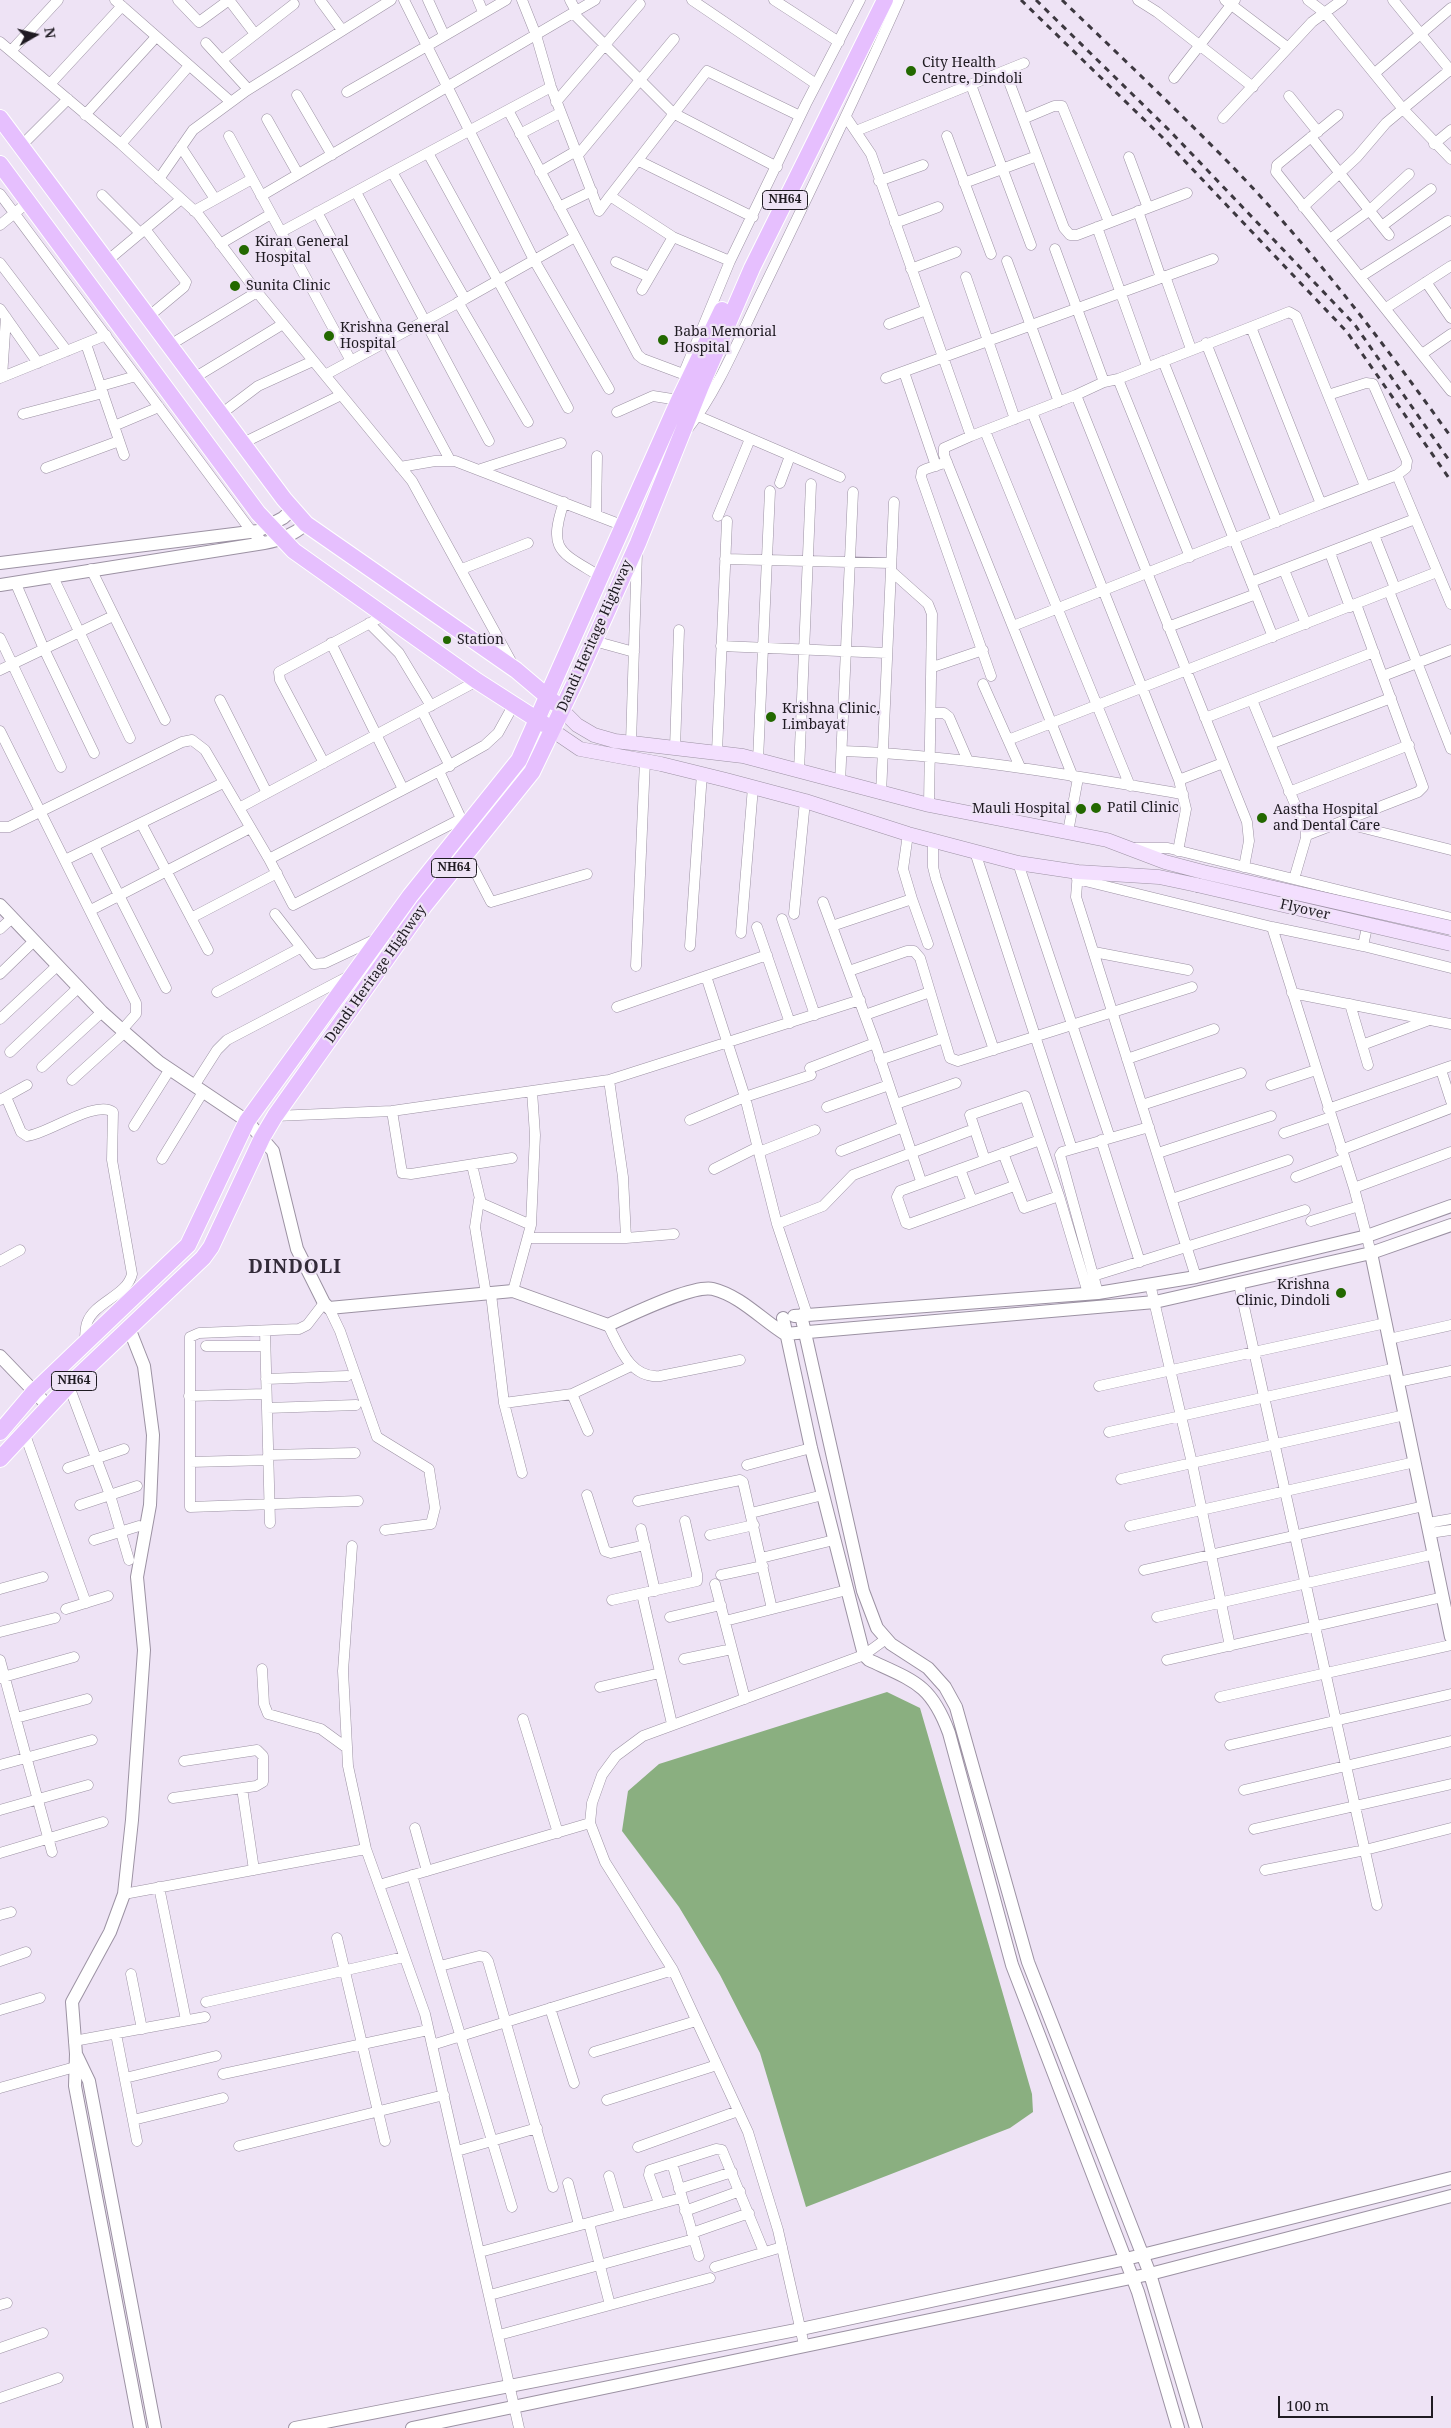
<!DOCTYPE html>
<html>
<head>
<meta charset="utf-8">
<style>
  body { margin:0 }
  #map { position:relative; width:1451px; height:2428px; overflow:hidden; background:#eee3f5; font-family:"Noto Serif",serif }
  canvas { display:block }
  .north { position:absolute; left:10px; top:10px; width:50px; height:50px; -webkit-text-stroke:4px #eee3f5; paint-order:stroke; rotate:82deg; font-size:14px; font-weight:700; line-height:20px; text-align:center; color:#1f1b22 }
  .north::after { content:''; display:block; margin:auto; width:18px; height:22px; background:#1f1b22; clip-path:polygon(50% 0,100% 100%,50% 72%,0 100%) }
  .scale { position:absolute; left:1278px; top:2396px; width:155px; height:22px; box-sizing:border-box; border:2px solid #1f1b22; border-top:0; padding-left:6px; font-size:15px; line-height:18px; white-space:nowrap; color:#1f1b22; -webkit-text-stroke:4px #eee3f5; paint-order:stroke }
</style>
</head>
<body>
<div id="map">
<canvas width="1451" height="2428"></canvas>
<div class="north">N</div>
<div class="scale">100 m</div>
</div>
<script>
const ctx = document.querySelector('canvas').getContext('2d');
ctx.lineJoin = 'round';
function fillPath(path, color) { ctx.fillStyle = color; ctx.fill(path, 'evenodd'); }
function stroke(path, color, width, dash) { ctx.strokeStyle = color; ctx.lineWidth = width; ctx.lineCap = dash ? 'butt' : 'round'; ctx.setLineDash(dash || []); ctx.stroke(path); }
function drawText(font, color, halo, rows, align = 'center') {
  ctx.font = font + ' "Noto Serif",serif'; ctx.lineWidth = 4.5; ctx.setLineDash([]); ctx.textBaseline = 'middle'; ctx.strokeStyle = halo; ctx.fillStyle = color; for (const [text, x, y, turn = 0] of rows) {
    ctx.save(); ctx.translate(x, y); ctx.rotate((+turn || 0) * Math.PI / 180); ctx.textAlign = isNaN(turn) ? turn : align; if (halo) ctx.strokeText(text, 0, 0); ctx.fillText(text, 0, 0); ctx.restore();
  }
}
const water = new Path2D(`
  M887 1692 920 1708 1032 2094 1033 2112 1010 2128 806 2207 760 2053 720 1975 679 1907 622 1831 628 1791 659 1764Z`);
const minor = new Path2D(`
  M115 0 231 102
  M178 0 199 22 229 0
  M229 0 255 34
  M320 0 342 30
  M404 0 427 46 506 0
  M428 0 444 35
  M478 0 483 12
  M522 0 536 35 551 87 599 211 610 196 673 237 730 261
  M570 0 576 11
  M692 0 816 84
  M774 0 839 42
  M1138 0 1157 12 1253 87
  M1225 0 1287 47
  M1308 0 1325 13 1403 109 1451 159
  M1393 0 1451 71
  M573 13 673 113 777 167
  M0 42 121 144 198 214 257 292 325 375
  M206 43 248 89
  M11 51 58 0
  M222 60 294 4
  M1005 71 1064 228 1070 235H1077L1187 193
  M1375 73 1451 8
  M1174 78 1235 0
  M50 84 122 6
  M971 85 1031 245
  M551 87 392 172 465 299 575 237
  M347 92 427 46 534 260 609 389
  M297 95 332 155
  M1289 96 1318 132
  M556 102 640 4
  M508 110 638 355 643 359 683 374
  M85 115 156 37
  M1338 115 1277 165 1276 172 1451 391
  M846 117 871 154 971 436 1076 395 1104 382 1118 379 1251 327 1321 504 1397 475 1451 604
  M1223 118 1312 22 1342 0
  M267 119 298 174
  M1023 119 1054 106H1062L1109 222
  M856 131 1024 63
  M520 134 560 113
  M229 136 351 361
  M947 136 991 254
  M1311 137 1389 235
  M121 144 188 67
  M1434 144 1451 130
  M21 146 68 99
  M181 147 215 199
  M428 153 568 408
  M578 155 674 39
  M1129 157 1148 208
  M639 161 753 217
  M540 172 576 151
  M159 179 193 130 246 91 391 0
  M879 181 923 165
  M964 183 1037 156
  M356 192 489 441
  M0 194 252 532 264 543
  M102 195 140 233
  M261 196 595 0
  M610 196 707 71 800 116
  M559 207 592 191
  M1303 207 1357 157 1386 123 1451 69
  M194 211 252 179
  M1138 211 1161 278
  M317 212 450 460
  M895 223 938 207
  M0 225 27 203
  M1382 226 1431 189
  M1097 227 1147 366
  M145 229 186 282 184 287 148 317
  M281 232 392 172
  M1330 239 1370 210 1409 174
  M220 244 271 214
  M1055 249 1104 382
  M107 261 180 200
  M1007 261 1059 402
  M616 262 649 277
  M0 263 67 351
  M911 269 956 252
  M1165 276 1191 349
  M966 277 1015 419
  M1360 277 1448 221
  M1426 282 1451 318
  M642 290 673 237
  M465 299 325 375 412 481 513 665
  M458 302 528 422
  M1386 308 1451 266
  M0 309 38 363
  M889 324 926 310
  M1251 327 1289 312 1296 316 1365 486
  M1206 343 1277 522
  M86 344 124 455
  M170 345 257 292
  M1422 354 1451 334
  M1163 361 1273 637
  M685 370 730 261 806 104 860 0
  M904 372 936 466
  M2 377 6 317
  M0 378 106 335
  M194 378 283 324
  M886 378 1213 259
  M1118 379 1190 557
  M101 386 136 376
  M1076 395 1247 822 1249 841 1244 867
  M1328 395 1366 383 1373 384 1407 461 1406 468 1397 475
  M617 412 653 396 672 399
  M1032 412 1179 780 1186 809 1178 851
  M23 414 103 393
  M221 414 258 386 313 361
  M698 416 840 477
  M114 426 159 407
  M689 427C718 391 742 331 764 287 810 192 856 97 899 0
  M985 431 1130 786
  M971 436 944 448V455L1073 777
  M243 443 341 395
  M947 462 926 469 922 471 921 477 991 676
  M400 467 435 461H455L624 526
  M46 468 119 441
  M481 469 561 443
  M780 483 790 456
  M564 502C547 552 561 552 601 577
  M596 515 597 456
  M718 516 750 439
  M1374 535 1395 588
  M1330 553 1350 607
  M725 559 891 563
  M91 569 165 720
  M462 569 528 543
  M1284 570 1306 624
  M891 571 928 604 932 614 929 805
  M53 577 130 738
  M1251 582 1415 519
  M16 584 44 649 94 753
  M1389 591 1451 749
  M369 623 399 653 431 706
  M1013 626 1321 504
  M1168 627 1256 594
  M0 638 61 767
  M594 641 634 652
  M331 643 403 789
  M721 646 887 653
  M933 667 983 650
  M0 670 113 616
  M1383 676 1451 650
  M983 684 1020 767
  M220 700 267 793
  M1252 700 1306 831V838L1294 879
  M422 711 450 766
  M931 713H944L949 717 968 761
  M1205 718 1374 652
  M0 731 136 1003V1014L122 1030
  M1008 740 1437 572
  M631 743 637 551
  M1270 744 1391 698
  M675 748 679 630
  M842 751C957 755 1070 775 1183 794
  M717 752 727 521
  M758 760 770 491
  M324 763 280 680 279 672 385 615
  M439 771 464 825
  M799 771 811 484
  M1179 780 1223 763
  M840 783 853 492
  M1289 792 1409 745
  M881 794 894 502
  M239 808 477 681
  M1340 822 1451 850
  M141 823 208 950
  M0 827H9L182 742 192 740 205 750 269 859 293 905 461 819
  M1068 832 1078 778
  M908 834 903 869 912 899 928 944
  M1307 835 1418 792 1423 787 1356 604
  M933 839V867L936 879 994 1050
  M94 846 166 988
  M1135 848H1168L1451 918
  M975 852 1072 1149
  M466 854 491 902 587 874
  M269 859 439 771 485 745 498 733 514 704
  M65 860 223 783
  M1018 863 1110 1138
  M1078 872 1076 897 1196 1277
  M1077 879 1272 927 1363 946 1451 968
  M823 902 875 1043 920 1178
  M91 910 250 828
  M275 914 314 964 325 963 376 939
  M794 914 805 801
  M191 918 277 873
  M782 919 815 1015
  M832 926 912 899
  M757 927 790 1023
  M1272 927 1354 1188 1371 1253
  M0 929 12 918
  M741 933 753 787
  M690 946 702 773
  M1363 946 1372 903
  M1094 952 1188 970
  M636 966 645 761
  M849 971 907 951H914L920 958 950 1058 958 1061 1192 987
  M0 974 34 941
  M706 976 745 1097 777 1224 807 1314
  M217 992 300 948
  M1292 993 1451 1024
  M1350 1004 1368 1065
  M617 1007 767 955
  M865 1015 930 992
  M0 1019 57 966
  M1362 1045 1429 1020
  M10 1052 79 987
  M1127 1059 1214 1029
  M880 1060 944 1038
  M42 1067 102 1012
  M810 1068 875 1043
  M1441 1070 1451 1101
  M72 1080 125 1032
  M609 1080 623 1177 626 1238
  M1271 1085 1316 1070
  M194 1086 217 1050 227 1040 349 976
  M6 1097 21 1132 27 1136C46 1135 96 1099 113 1112L112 1160 132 1274C127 1296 94 1302 87 1323 85 1329 85 1336 85 1343
  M0 1100 27 1085
  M896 1104 956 1083
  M1142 1105 1241 1073
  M827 1107 889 1085
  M1328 1109 1451 1066
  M392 1111 402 1173 411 1174 512 1158
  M275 1116 392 1111 609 1080 860 1000
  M690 1120 745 1097 811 1075
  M134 1126 170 1069
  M1284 1133 1331 1117
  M1101 1140 1140 1262
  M1341 1150 1451 1108
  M841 1151 903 1127
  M759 1152 815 1130
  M1003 1153 1024 1208 1059 1196
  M1158 1153 1271 1116
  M162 1159 203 1092
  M985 1160 1040 1140
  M472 1165 481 1203 531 1225
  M714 1169 758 1147
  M960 1169 972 1201
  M1296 1177 1344 1159
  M1014 1186 909 1224 906 1223 897 1197 900 1191 985 1160 970 1115 1025 1096 1059 1196 1088 1293
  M1354 1188 1451 1152
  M1172 1199 1288 1160
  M479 1200 475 1227 486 1294
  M1311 1221 1359 1206
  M777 1224 823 1206 853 1175 969 1131
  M529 1238H626L674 1234
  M0 1261 20 1250
  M1093 1276 1305 1210
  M1150 1284 1192 1463 1230 1646
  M1239 1284 1377 1905
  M513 1291 531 1225 535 1135 532 1091
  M1098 1293 1060 1155 1062 1152 1149 1127
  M491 1294 504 1403 522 1473
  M324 1303 307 1325 299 1329 199 1333 190 1337V1507L358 1501
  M329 1308 340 1331 377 1437 429 1469 435 1508 431 1524 385 1530
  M608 1325C619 1346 630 1379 660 1376L740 1360
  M265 1331 270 1523
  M1389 1339 1451 1325
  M206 1346H265
  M61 1365 110 1495 129 1560
  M266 1379 347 1376
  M1398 1382 1451 1371
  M1099 1386 1386 1323
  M572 1394 588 1431
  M189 1396 266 1394
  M504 1403 572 1394 631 1366
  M267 1408 356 1405
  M24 1432 86 1603
  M1109 1432 1396 1368
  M268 1455 355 1453
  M190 1462 268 1460
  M747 1465 811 1448
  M68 1468 124 1449
  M1121 1479 1405 1415
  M587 1495 605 1551 611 1553 645 1545
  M638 1501 740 1480 743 1482 772 1609
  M80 1505 137 1486
  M751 1513 823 1495
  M1428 1523 1451 1519
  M1130 1526 1415 1462
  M641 1529 655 1591
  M1430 1533 1451 1530
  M710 1535 754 1525
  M94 1540 139 1526
  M352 1546 343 1671 348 1766 366 1849 425 2014 519 2428
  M761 1558 834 1540
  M1144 1570 1424 1506
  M721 1575 763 1566
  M715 1584 745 1699
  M0 1589 43 1577
  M642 1594 672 1724
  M612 1600 697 1581V1574L685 1521
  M66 1609 108 1596
  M670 1617 721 1605
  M1157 1617 1435 1554
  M725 1621 847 1590
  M0 1632 55 1618
  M684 1659 732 1649
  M0 1660 52 1852
  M1167 1660 1443 1597
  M262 1669 264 1704 268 1714 321 1729 347 1748
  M0 1678 74 1657
  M600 1687 660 1673
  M1220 1697 1451 1645
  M16 1718 87 1699
  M523 1719 558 1833
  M1230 1745 1451 1694
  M0 1765 92 1740
  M242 1788 254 1870
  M1244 1790 1451 1741
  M173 1798 256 1786 263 1782V1756L257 1750 184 1761
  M0 1810 88 1785
  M415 1828 427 1871
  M1254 1829 1451 1784
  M0 1853 103 1822
  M1265 1870 1365 1850 1451 1828
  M412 1875 512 2207
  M379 1885 590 1823
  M159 1887 186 2020
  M124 1894 366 1849
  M0 1915 11 1912
  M337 1938 385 2141
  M0 1961 26 1952
  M440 1966 479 1956 485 1957 488 1961 553 2187
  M131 1974 142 2029
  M206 2002 404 1957
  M550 2008 574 2083
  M0 2010 40 1998
  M116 2034 137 2141
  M74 2041 205 2017
  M432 2045 673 1970
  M594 2052 696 2021
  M223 2074 428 2030
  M125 2078 216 2056
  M0 2088 75 2067
  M607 2100 717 2065
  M133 2120 223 2098
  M239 2146 444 2095
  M638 2147 738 2111
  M457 2151 537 2128
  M672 2163 699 2256
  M609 2176 620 2214
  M568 2183 579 2225
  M679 2189 732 2172
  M659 2203 649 2175 650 2170 716 2149 722 2150 764 2252
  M685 2211 740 2191
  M589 2223 610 2305
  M692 2233 749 2213
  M480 2252 681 2198
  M715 2267 782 2247
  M490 2295 694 2239
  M0 2305 7 2303
  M499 2335 710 2278
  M804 2345 778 2230 748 2132 673 1970 605 1862 590 1823 592 1803 602 1775 616 1756 643 1736 864 1655 886 1639
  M0 2348 43 2333
  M0 2398 58 2378`);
const tertiary = new Path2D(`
  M0 563 258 531 283 518 293 509
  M0 585 264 543C281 540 293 535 306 524
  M0 905 102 1012 122 1030 159 1062 247 1121 273 1151 297 1249 324 1303 329 1308 513 1291 608 1325C629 1316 693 1284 713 1289 741 1296 762 1320 785 1334L1155 1302 1371 1253 1451 1225
  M1371 1253 1451 1637
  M801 1315 863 1591 877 1628 891 1644 928 1668 945 1687 956 1707 1028 1962 1150 2274 1196 2428
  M794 1316 1098 1293 1196 1277 1367 1236 1451 1206
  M783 1318 811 1448 864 1655 869 1660C914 1681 931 1684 949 1733L1012 1965 1138 2292 1178 2428
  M129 1328 144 1366 153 1435 150 1505 137 1577 144 1650 132 1820 124 1894 110 1932 72 2002 76 2054 75 2086 140 2428
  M0 1356 49 1407
  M77 2056 89 2081 155 2428
  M295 2428 801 2329 1126 2259 1451 2178
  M412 2428 1150 2274 1451 2196`);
const secondary = new Path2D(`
  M562 710 577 725 594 735 615 741 743 756 929 805 1107 840 1165 862 1203 872
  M552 730 580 749 661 764 726 780 805 801 908 834 1018 863 1078 872 1159 877 1197 885`);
const primary = new Path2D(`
  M0 118 284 499 306 524 516 670 555 703
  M0 164 258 513 294 551 477 681 544 724
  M0 1432 34 1392 188 1245 247 1121 410 896 519 760 679 400 722 310
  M0 1459 69 1385 203 1258 211 1247 262 1138 275 1116 424 906 532 772 578 676 638 543 701 386 752 268 885 0`);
const rail = new Path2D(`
  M1021 0 1162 137 1347 332 1451 481
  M1036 0 1169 130 1355 325 1451 463
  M1062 0C1117 53 1173 106 1227 161 1310 246 1382 341 1451 437`);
const secondaryBridge = new Path2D(`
  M1203 872 1451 928
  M1197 885 1451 944`);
const markers = [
  [911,71,6,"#236800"],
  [244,250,6,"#236800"],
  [235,286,6,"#236800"],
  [329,336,6,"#236800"],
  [663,340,6,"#236800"],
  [447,640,5,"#236800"],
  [771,717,6,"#236800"],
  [1096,808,6,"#236800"],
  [1081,809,6,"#236800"],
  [1262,818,6,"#236800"],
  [1341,1293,6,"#236800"]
];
const shields = [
  [785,200,45],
  [454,868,45],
  [74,1381,45]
];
const shieldNames = [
  ["NH64",785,200],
  ["NH64",454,868],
  ["NH64",74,1381]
];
const poiNames = [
  ["City Health",922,63],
  ["Centre, Dindoli",922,79],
  ["Kiran General",255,242],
  ["Hospital",255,258],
  ["Sunita Clinic",246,286],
  ["Krishna General",340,328],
  ["Hospital",340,344],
  ["Baba Memorial",674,332],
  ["Hospital",674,348],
  ["Station",457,640],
  ["Krishna Clinic,",782,709],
  ["Limbayat",782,725],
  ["Patil Clinic",1107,808],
  ["Mauli Hospital",1070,809,"right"],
  ["Aastha Hospital",1273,810],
  ["and Dental Care",1273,826],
  ["Krishna",1330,1285,"right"],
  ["Clinic, Dindoli",1330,1301,"right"]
];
const streetNames = [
  ["Dandi Heritage Highway",595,636,-66],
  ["Flyover",1305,910,13],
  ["Dandi Heritage Highway",376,974,-55]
];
const districtNames = [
  ["DINDOLI",295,1268]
];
fillPath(water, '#8aaf80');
stroke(minor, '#9c92a3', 11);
stroke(tertiary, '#9c92a3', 14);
stroke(secondary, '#9c92a3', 15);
stroke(primary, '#fff', 18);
stroke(minor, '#fff', 10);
stroke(tertiary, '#fff', 12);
stroke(secondary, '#f3dffe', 14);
stroke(primary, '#e6bffe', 16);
stroke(rail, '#3d3840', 3, [6, 6]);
stroke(secondaryBridge, '#9c92a3', 15, []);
stroke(secondaryBridge, '#f3dffe', 14);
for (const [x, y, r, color] of markers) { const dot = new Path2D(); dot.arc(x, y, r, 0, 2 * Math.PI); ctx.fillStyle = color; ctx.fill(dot); stroke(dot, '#eee3f5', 2); }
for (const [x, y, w] of shields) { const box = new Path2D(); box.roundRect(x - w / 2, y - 9.5, w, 19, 4); ctx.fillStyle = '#eee3f5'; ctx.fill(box); stroke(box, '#1f1b22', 1); }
drawText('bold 12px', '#1f1b22', null, shieldNames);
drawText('14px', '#1f1b22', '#eee3f5', poiNames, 'left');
drawText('14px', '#1f1b22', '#eee3f5', streetNames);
ctx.letterSpacing = '1px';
drawText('bold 19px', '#332b39', '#eee3f5', districtNames);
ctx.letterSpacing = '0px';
</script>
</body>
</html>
